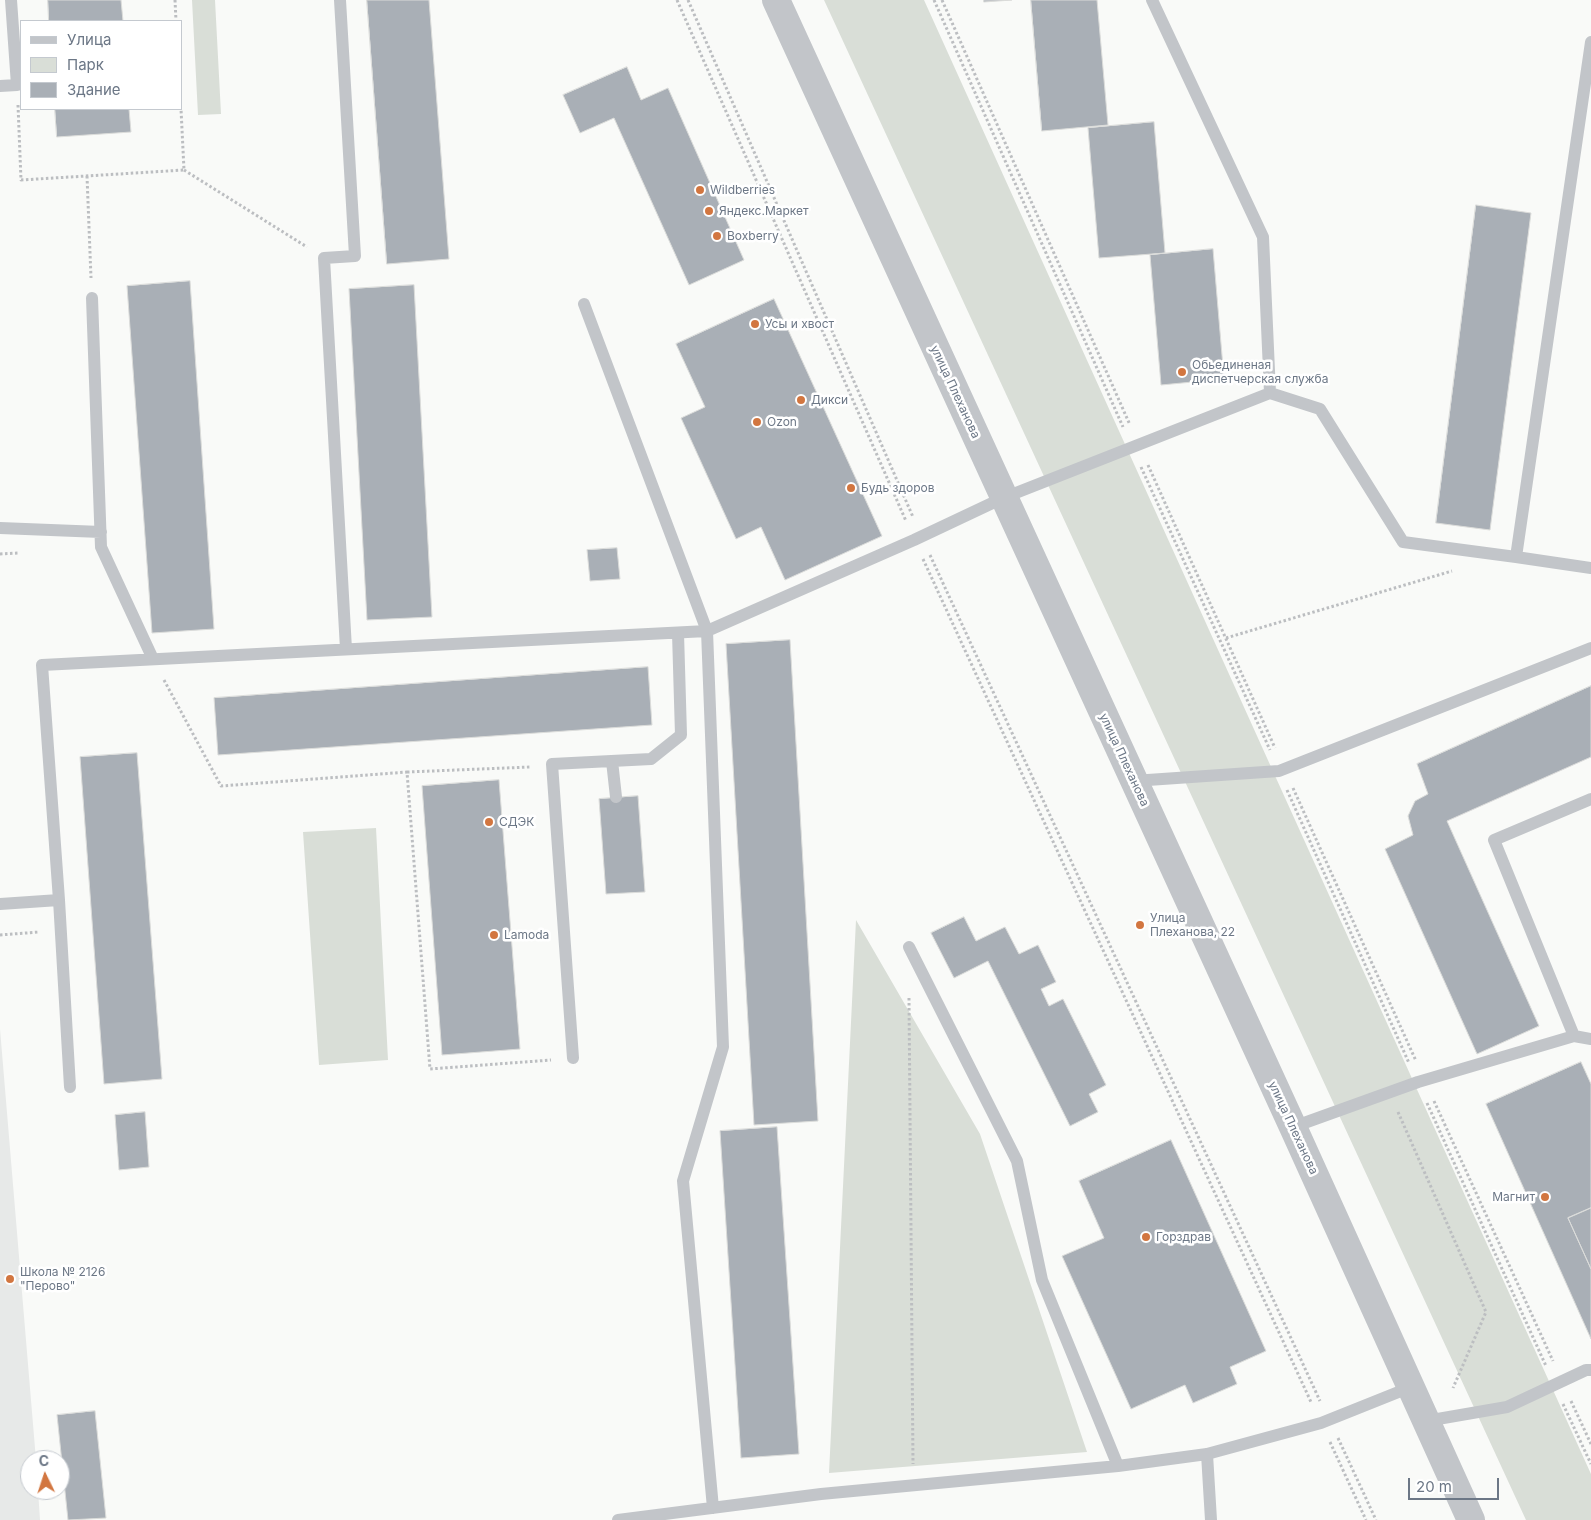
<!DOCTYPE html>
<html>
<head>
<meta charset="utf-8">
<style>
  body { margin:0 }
  #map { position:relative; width:1591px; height:1520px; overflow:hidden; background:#f9faf8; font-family:Inter,sans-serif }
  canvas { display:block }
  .legend { position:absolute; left:20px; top:20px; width:162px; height:90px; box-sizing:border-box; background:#fff; border:1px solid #c4c9cf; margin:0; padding:6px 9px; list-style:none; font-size:15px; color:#6c7786 }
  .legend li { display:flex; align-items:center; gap:10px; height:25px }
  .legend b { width:25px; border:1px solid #c4c9cf }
  .north { position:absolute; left:20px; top:1450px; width:50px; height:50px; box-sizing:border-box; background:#fff; border:1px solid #c4c9cf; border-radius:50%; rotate:356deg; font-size:14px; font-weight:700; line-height:20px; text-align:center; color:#6c7786 }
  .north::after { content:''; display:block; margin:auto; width:18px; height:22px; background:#d27640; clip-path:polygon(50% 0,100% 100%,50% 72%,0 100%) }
  .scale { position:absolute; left:1408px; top:1478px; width:91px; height:22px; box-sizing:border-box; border:2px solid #6c7786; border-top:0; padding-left:6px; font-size:15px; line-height:18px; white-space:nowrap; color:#6c7786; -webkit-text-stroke:4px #fff; paint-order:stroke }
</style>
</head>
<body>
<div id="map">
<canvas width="1591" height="1520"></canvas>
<ul class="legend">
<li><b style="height:6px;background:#c2c5c9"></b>Улица</li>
<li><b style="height:14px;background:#d9ded7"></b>Парк</li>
<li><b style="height:14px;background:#a9afb6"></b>Здание</li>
</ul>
<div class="north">С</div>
<div class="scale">20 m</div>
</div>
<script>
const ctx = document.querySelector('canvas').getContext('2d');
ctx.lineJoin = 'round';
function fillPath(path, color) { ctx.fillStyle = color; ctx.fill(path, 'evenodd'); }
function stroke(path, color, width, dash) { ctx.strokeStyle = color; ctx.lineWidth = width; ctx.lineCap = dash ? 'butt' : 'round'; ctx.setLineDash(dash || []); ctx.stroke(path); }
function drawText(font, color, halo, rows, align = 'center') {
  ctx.font = font + ' Inter,sans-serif'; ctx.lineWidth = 5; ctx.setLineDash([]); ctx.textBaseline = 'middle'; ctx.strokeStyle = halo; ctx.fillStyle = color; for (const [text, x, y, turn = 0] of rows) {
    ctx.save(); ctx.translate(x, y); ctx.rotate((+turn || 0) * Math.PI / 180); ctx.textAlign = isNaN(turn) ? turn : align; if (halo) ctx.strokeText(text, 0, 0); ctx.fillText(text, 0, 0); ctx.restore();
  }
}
const built = new Path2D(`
  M0 1029 36 1460H30V1490H38L40 1520H0Z`);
const green = new Path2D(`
  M192 0H215L221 114 198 115Z
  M824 0H924L1591 1474V1520H1526Z
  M376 828 388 1060 319 1065 303 832Z
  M856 920 980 1134 1087 1452 829 1473Z`);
const building = new Path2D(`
  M48 0H121L123 21H49Z
  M367 0H429L449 259 387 264Z
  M984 0H1012L984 2Z
  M1031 0H1097L1108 125 1042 131Z
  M627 67 641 100 668 88 744 260 689 285 614 118 580 133 563 95Z
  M55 109H129L131 132 57 137Z
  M1154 122 1165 253 1099 258 1088 128Z
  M1476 205 1531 213 1490 530 1436 523Z
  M1213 249 1224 379 1161 385 1150 255Z
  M190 281 214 629 152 633 127 286Z
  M414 285 432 617 367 620 349 289Z
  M774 299 882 536 785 580 761 527 736 539 681 418 705 407 676 344Z
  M617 548 620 579 590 581 587 550Z
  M790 640 818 1121 754 1125 726 644Z
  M648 667 652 725 218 755 214 698Z
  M1591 686V757L1447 821 1539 1026 1477 1054 1385 849 1413 835 1408 816 1415 801 1428 794 1417 764Z
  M137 753 162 1079 104 1084 80 757Z
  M499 780 520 1049 442 1055 422 786Z
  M638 796 645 892 606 894 599 799Z
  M964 917 976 941 1005 927 1019 954 1038 945 1056 982 1041 989 1049 1006 1063 999 1106 1085 1089 1094 1098 1112 1070 1126 988 961 954 978 931 933Z
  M1581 1062 1591 1084V1208L1568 1218 1591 1269V1339L1486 1104Z
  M145 1112 149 1167 119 1170 115 1115Z
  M777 1127 799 1454 741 1458 720 1131Z
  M1171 1140 1266 1351 1230 1367 1237 1384 1193 1403 1185 1385 1131 1409 1062 1256 1104 1238 1079 1181Z
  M1591 1208V1269L1568 1218Z
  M95 1411 106 1518 68 1520 57 1415Z`);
const path = new Path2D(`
  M175 0 176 21
  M677 0 906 521
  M688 0 913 517
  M934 0 1123 427
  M942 0 1130 425
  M18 105 21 180 184 170 181 109
  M184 170 307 247
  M87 176 91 278
  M1148 465 1275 748
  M1141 467 1270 750
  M0 554 19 553
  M930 555 1320 1401
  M923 559 1311 1402
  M1226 638 1452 571
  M164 680 221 786 407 772 430 1069 551 1060
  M407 772 530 767
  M1293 788 1416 1061
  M1287 790 1409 1063
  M0 935 39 932
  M909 998 913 1464
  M1434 1101 1553 1361
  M1427 1103 1546 1366
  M1398 1112 1486 1312 1453 1388
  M1571 1401 1591 1444
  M1563 1404 1591 1464
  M1338 1438 1376 1520
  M1330 1442 1366 1520`);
const service = new Path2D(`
  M340 0 355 256 324 258 346 649
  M0 86 17 85 11 0
  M92 298 101 547 153 659
  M584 304 707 631 723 1047 683 1181 713 1508
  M1270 393 1320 409 1403 542 1516 557 1591 42
  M0 528 101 532
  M1516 557 1591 568
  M612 761 616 797
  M1133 781 1279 771 1591 648
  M59 900 70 1087
  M0 904 59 900 42 665 707 631 914 540 1003 498 1270 393 1263 237 1152 0
  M909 947 1017 1161 1042 1280 1118 1466
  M1574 1036 1494 840 1591 799
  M573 1058 552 764 651 759 681 735 678 633
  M1293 1127 1418 1082 1574 1036 1591 1039
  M1426 1421 1507 1407 1586 1370H1591
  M1207 1454 1211 1520
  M618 1520 821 1494 1118 1466 1207 1454 1321 1423 1411 1387`);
const tertiary = new Path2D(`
  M776 0 1293 1127 1471 1520`);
const markers = [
  [700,190,5,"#d27640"],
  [709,211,5,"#d27640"],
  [717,236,5,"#d27640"],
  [755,324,5,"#d27640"],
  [1182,372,5,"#d27640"],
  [801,400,5,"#d27640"],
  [757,422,5,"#d27640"],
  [851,488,5,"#d27640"],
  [489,822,5,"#d27640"],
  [1140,925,5,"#d27640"],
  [494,935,5,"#d27640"],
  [1545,1197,5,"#d27640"],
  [1146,1237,5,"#d27640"],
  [10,1279,5,"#d27640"]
];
const poiNames = [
  ["Wildberries",710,190],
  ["Яндекс.Маркет",719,211],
  ["Boxberry",727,236],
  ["Усы и хвост",765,324],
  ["Обьединеная",1192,365],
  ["диспетчерская служба",1192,379],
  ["Дикси",811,400],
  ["Ozon",767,422],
  ["Будь здоров",861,488],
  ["СДЭК",499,822],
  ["Улица",1150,918],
  ["Плеханова, 22",1150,932],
  ["Lamoda",504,935],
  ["Магнит",1535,1197,"right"],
  ["Горздрав",1156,1237],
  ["Школа № 2126",20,1272],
  ["\"Перово\"",20,1286]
];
const streetNames = [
  ["улица Плеханова",955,392,65],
  ["улица Плеханова",1124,760,65],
  ["улица Плеханова",1293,1128,65]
];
fillPath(built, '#e7e9e8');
fillPath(green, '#d9ded7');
fillPath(building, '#a9afb6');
stroke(building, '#dbdcda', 1);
stroke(path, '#bcbec1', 3, [2.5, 2.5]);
stroke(service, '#c2c5c9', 12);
stroke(tertiary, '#c2c5c9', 28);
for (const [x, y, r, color] of markers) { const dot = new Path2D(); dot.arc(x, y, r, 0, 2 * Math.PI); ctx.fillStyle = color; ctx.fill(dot); stroke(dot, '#fff', 2); }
drawText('12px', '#6c7786', '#fff', poiNames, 'left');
drawText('12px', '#6c7786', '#fff', streetNames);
</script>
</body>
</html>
